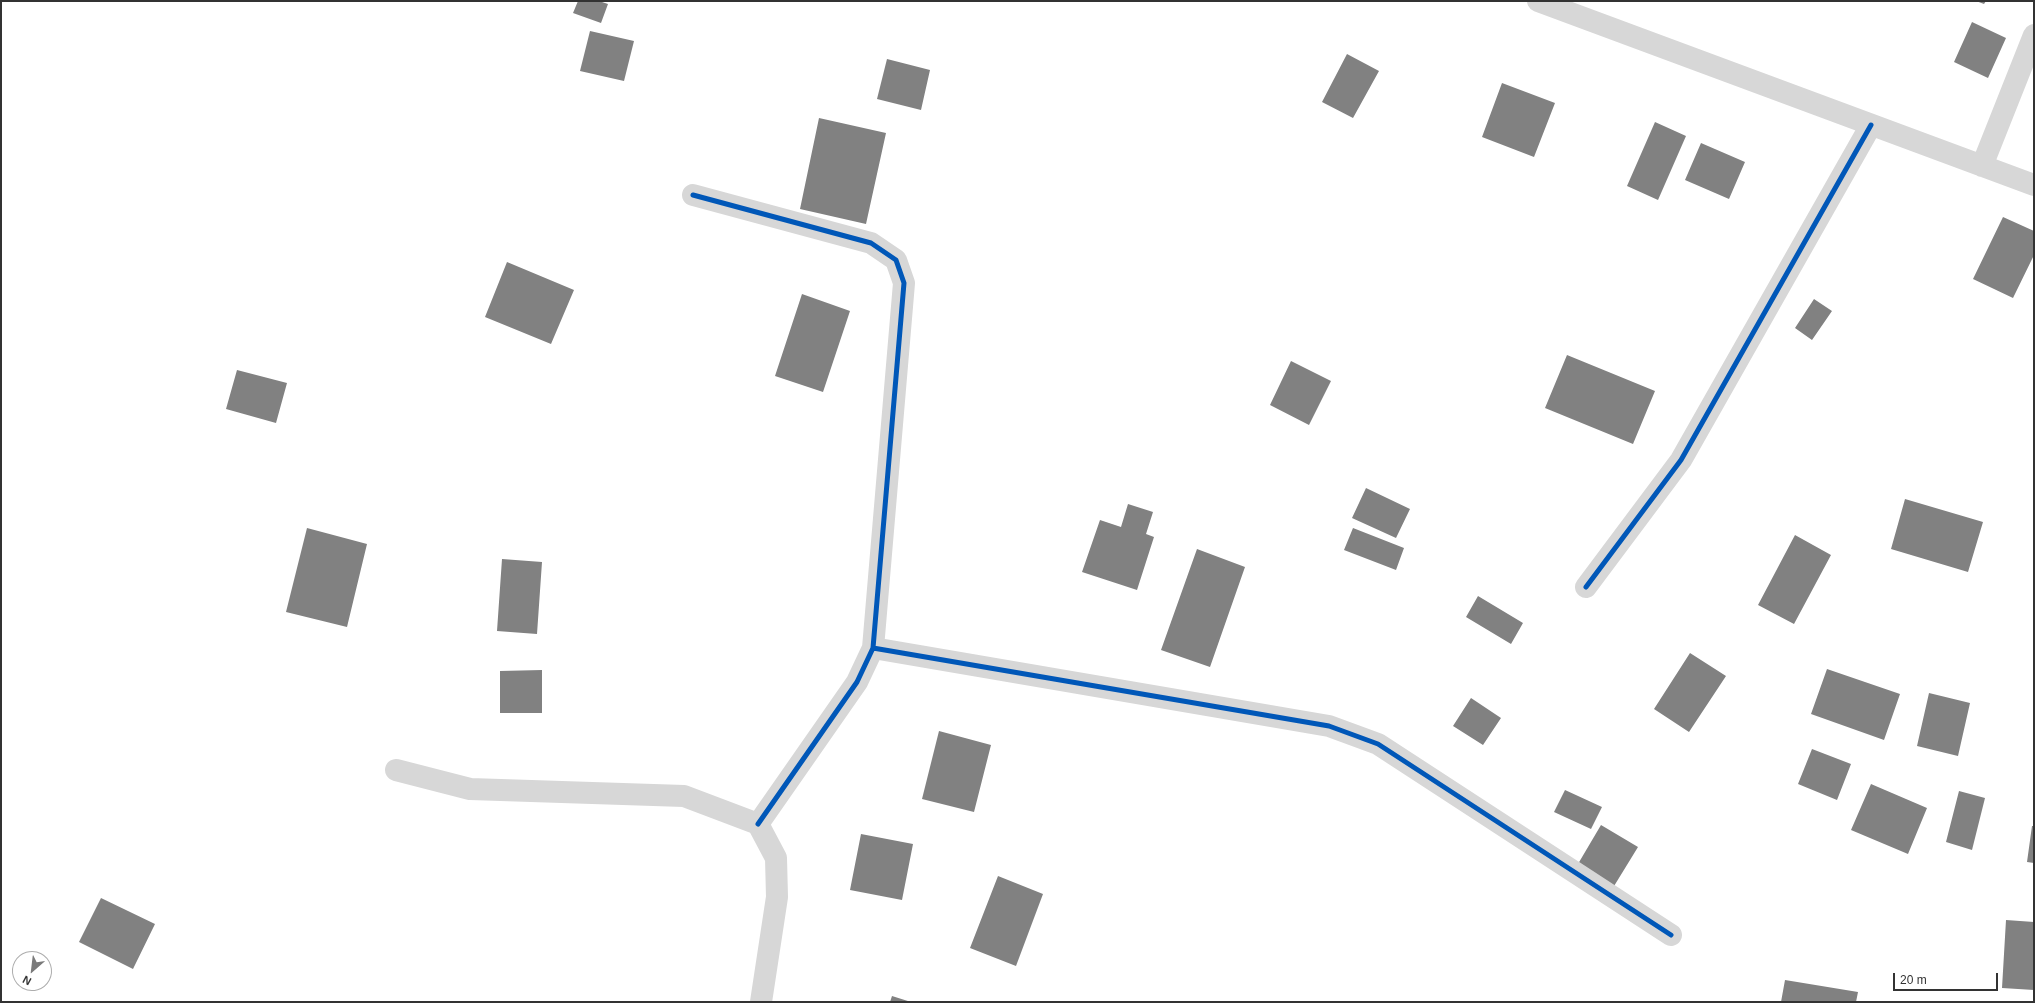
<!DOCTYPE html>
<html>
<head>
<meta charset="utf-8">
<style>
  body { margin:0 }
  #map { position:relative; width:2035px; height:1003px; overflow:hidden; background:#fff; font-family:Helvetica,sans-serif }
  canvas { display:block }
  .frame { position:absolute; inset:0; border:2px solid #333; pointer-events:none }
  .north { position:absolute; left:12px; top:951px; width:40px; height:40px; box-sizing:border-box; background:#fff; border:1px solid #adadad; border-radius:50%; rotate:208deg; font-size:11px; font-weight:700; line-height:16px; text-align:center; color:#333 }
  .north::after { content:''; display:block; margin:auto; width:14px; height:18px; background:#7a7a7a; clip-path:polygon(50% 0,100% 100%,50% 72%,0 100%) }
  .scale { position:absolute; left:1893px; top:973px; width:105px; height:18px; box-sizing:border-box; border:2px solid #333; border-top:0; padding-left:5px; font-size:12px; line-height:14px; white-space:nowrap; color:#333; -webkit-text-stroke:3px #fff; paint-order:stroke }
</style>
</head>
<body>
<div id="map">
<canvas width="2035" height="1003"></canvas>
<div class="frame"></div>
<div class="north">N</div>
<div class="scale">20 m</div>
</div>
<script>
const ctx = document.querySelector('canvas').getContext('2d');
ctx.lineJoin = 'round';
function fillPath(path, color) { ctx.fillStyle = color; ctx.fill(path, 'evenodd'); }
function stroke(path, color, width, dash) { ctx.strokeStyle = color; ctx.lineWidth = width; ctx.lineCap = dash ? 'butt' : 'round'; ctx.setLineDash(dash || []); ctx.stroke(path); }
const building = new Path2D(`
  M578 1H599L608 4 601 23 573 13Z
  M1976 1H1986L1984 4Z
  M1972 22 2006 38 1988 78 1954 62Z
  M590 31 634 41 624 81 580 71Z
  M1347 54 1379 71 1353 118 1322 102Z
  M887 59 930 70 921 110 877 99Z
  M1502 83 1555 103 1534 157 1482 137Z
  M819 118 886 133 866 224 800 209Z
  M1655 122 1686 136 1658 200 1627 186Z
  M1701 143 1745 162 1729 199 1685 180Z
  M2003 217 2034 231V255L2013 298 1973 279Z
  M507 262 574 290 551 344 485 317Z
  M802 294 850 311 823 392 775 376Z
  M1814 299 1832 311 1812 340 1795 328Z
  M1567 355 1655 391 1633 444 1545 408Z
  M1291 361 1331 381 1309 425 1270 405Z
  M237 370 287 383 276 423 226 409Z
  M1366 488 1410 509 1396 538 1352 518Z
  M1905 499 1983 522 1968 572 1891 549Z
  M1128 504 1153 512 1146 534 1154 537 1137 590 1082 572 1100 520 1121 527Z
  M307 528 367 544 347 627 286 612Z
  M1353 528 1404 548 1396 570 1344 550Z
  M1795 535 1831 555 1794 624 1758 605Z
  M1197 549 1245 567 1210 667 1161 650Z
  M502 559 542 562 537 634 497 631Z
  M1478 596 1523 623 1511 644 1466 617Z
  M1690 653 1726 676 1689 732 1654 709Z
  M1827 669 1900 694 1884 740 1811 714Z
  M542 670V713H500V671Z
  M1929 693 1970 703 1958 756 1917 746Z
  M1471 698 1501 718 1483 745 1453 726Z
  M939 731 991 745 974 812 922 799Z
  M1812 749 1851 764 1837 800 1798 784Z
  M1871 784 1927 808 1908 854 1851 830Z
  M1565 790 1602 807 1591 829 1554 812Z
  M1959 791 1985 798 1972 850 1946 842Z
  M1601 825 1638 847 1611 891 1575 869Z
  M2032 826H2034V863L2027 862Z
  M861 834 913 844 902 900 850 890Z
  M998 876 1043 894 1016 966 970 948Z
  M101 898 155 924 133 969 79 942Z
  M2006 920 2034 922V990L2002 988Z
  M1785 980 1858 992 1856 1002H1781Z
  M892 996 911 1002H890Z`);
const minor = new Path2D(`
  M1538 1 2034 185
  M1982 166 2034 35
  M693 195 871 243 896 260 904 283 873 648 857 682 758 824
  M1586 587 1681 460 1871 125
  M873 648 1329 726 1378 744 1671 935
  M396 770 470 789 684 796 758 824 776 858 777 897 761 1002`);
const cycleway = new Path2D(`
  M693 195 871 243 896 260 904 283 873 648 857 682 758 824
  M1586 587 1681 460 1871 125
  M873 648 1329 726 1378 744 1671 935`);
fillPath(building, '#818181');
stroke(minor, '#d7d7d7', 22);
stroke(cycleway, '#0057b8', 5);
</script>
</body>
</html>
